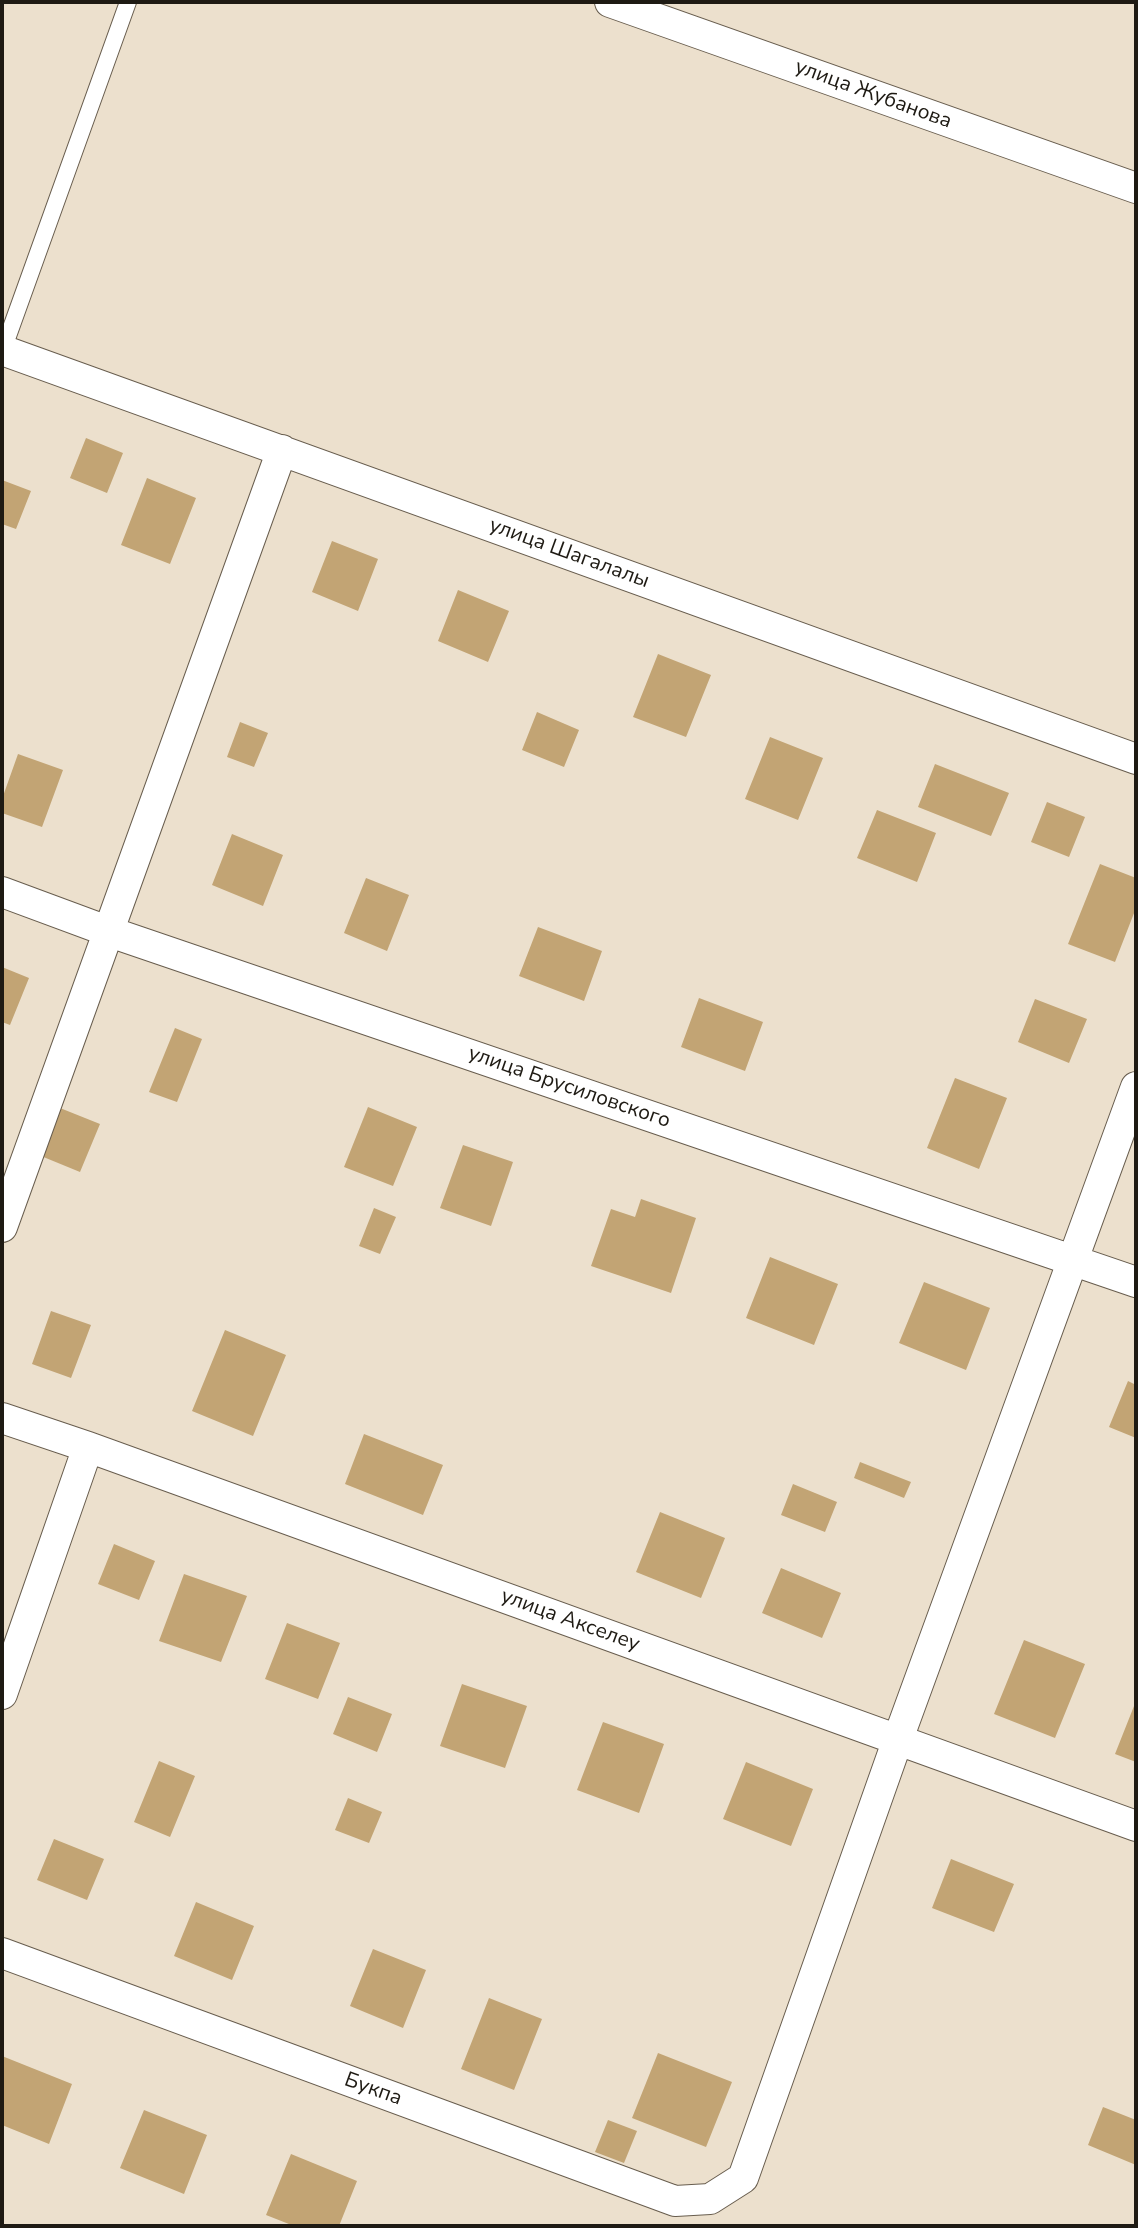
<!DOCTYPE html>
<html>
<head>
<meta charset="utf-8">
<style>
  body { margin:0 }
  #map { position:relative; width:1138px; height:2228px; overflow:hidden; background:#ece0cd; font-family:"Nunito Sans",sans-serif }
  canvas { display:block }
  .frame { position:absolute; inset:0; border:4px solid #1e1a13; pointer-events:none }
</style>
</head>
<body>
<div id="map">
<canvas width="1138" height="2228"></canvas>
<div class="frame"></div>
</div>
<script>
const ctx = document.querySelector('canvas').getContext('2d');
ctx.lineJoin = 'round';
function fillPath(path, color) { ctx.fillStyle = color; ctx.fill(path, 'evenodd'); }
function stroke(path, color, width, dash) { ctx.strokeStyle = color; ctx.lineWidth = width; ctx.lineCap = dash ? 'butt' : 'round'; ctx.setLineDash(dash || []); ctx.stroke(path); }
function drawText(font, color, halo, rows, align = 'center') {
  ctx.font = font + ' "Nunito Sans",sans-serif'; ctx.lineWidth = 5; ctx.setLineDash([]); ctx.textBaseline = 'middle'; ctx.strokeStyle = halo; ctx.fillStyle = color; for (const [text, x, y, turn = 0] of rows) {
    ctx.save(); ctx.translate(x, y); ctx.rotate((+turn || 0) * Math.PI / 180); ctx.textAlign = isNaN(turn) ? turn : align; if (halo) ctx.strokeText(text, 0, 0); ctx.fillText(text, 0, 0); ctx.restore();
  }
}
const building = new Path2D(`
  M86 438 123 453 107 493 70 478Z
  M147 478 196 498 170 564 121 545Z
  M2 480 31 491 16 529 2 524Z
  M332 541 378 559 358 611 312 592Z
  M458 590 509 611 488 662 438 641Z
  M658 654 711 675 686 737 633 717Z
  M537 712 579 730 564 767 522 750Z
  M240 722 268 733 254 767 227 757Z
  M770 737 823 758 798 820 745 799Z
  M18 754 63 770 42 827 2 813V799Z
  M935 764 1009 793 991 836 918 807Z
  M1047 802 1085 817 1069 857 1031 842Z
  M877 810 936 833 917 882 857 858Z
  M232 834 283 855 263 906 212 885Z
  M1100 864 1136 878V908L1115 962 1068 944Z
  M366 878 409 895 387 951 344 933Z
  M538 927 602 951 584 1001 519 976Z
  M2 967 29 978 10 1025 2 1022Z
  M699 998 763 1022 745 1071 681 1047Z
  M1035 999 1087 1019 1069 1063 1018 1042Z
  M175 1028 202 1039 177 1102 149 1092Z
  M955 1078 1007 1098 979 1169 927 1148Z
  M368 1107 417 1127 393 1186 344 1167Z
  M60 1108 100 1124 80 1172 41 1156Z
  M463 1145 513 1162 491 1226 440 1208Z
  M641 1199 696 1218 671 1293 591 1266 611 1209 635 1217Z
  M374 1208 396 1217 380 1254 359 1246Z
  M770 1257 838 1284 814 1345 746 1318Z
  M924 1282 990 1308 966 1370 899 1343Z
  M51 1311 91 1325 71 1378 32 1364Z
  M225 1330 286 1355 253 1436 192 1411Z
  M1128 1381 1136 1385V1438L1109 1427Z
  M364 1434 443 1465 423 1515 345 1484Z
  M860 1462 911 1482 904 1498 854 1478Z
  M793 1484 837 1502 825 1532 781 1515Z
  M660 1512 725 1538 701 1598 636 1572Z
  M114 1544 155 1561 139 1600 98 1584Z
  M781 1568 841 1593 822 1638 762 1613Z
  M184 1574 247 1596 221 1662 159 1641Z
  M287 1623 340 1643 318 1699 265 1679Z
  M1024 1640 1085 1664 1055 1738 994 1714Z
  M462 1684 527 1706 505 1768 440 1746Z
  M348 1697 392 1714 377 1752 333 1734Z
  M1136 1701V1762L1115 1754Z
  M603 1722 664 1744 639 1813 577 1790Z
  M159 1761 195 1776 170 1837 134 1822Z
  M746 1762 813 1789 791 1846 723 1819Z
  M348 1798 382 1812 369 1843 335 1830Z
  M54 1839 104 1859 87 1900 37 1880Z
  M951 1859 1014 1884 994 1932 932 1908Z
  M196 1902 254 1926 232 1980 174 1956Z
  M373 1949 426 1970 403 2028 350 2006Z
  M489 1998 542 2019 514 2090 461 2069Z
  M658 2053 732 2082 706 2147 632 2118Z
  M2 2056 72 2084 49 2144 2 2125Z
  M1103 2107 1136 2120V2165L1088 2145Z
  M144 2110 207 2135 184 2194 120 2168Z
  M608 2120 637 2131 624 2163 595 2152Z
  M291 2154 357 2181 339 2226H294L266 2215Z`);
const lane = new Path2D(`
  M3 350 128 2`);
const street = new Path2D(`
  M610 2 1136 188
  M2 350 1136 759
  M2 892 110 932 1136 1282
  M2 1227 282 450
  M2 1418 88 1447 1136 1826
  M2 1694 88 1447
  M2 1953 675 2201 710 2199 743 2178 898 1739 1136 1087`);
const streetNames = [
  ["улица Жубанова",873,95,20],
  ["улица Шагалалы",569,554,20],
  ["улица Брусиловского",569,1088,19],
  ["улица Акселеу",570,1621,20],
  ["Букпа",373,2090,20]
];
fillPath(building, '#c2a474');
stroke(lane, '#685d4e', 18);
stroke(street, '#685d4e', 32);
stroke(lane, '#fff', 16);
stroke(street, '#fff', 30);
drawText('21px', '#1e1a13', '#fff', streetNames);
</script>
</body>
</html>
